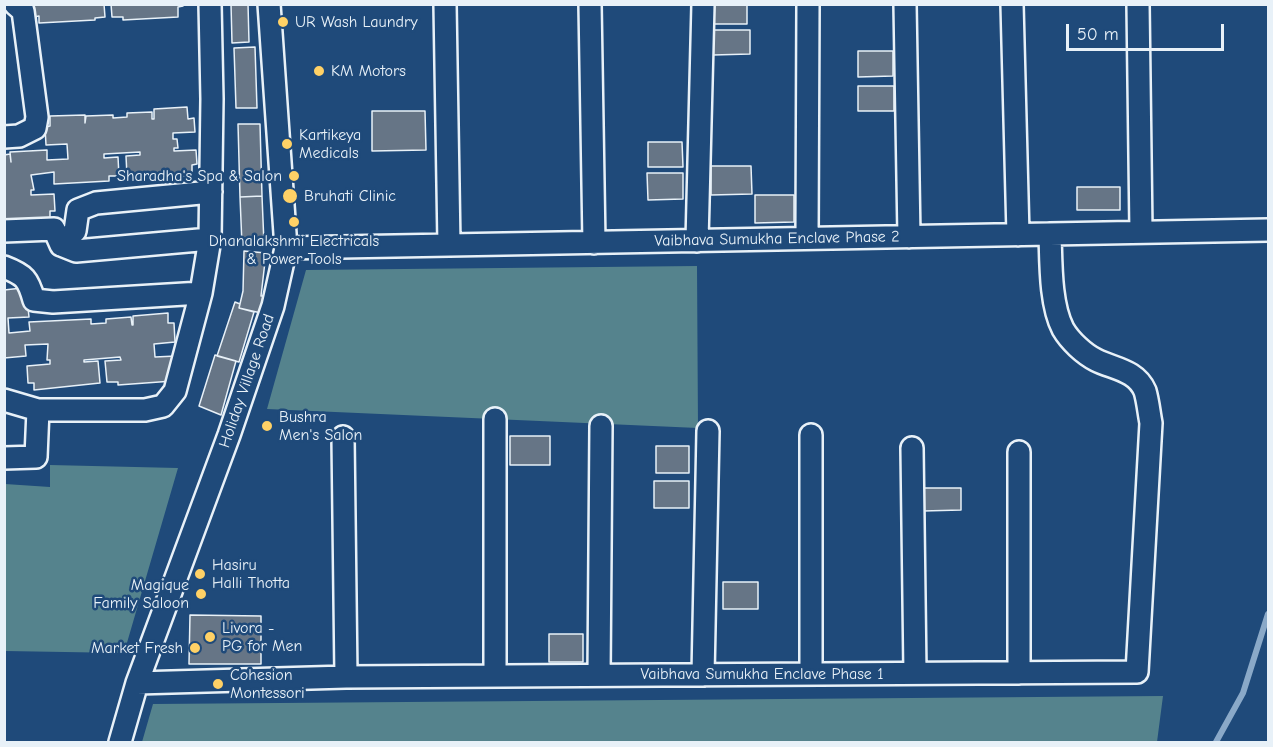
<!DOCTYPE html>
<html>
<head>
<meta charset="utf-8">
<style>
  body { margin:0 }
  #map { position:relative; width:1273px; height:747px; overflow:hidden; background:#1f4a7a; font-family:"Comic Neue",sans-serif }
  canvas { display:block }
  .frame { position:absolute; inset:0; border:6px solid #e8f1f8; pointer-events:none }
  .scale { position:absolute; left:1066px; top:24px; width:158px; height:27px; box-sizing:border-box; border:3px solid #e8f1f8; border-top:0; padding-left:8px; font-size:18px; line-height:21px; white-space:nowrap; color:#e8f1f8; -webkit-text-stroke:4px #1f4a7a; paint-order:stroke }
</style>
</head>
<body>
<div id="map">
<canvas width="1273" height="747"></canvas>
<div class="frame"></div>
<div class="scale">50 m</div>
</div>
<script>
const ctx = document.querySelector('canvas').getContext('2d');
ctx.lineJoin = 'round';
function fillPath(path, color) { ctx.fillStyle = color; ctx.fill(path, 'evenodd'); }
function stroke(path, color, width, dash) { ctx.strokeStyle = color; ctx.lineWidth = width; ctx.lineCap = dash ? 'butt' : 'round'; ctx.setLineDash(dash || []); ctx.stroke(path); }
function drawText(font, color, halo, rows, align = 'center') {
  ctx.font = font + ' "Comic Neue",sans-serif'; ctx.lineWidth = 5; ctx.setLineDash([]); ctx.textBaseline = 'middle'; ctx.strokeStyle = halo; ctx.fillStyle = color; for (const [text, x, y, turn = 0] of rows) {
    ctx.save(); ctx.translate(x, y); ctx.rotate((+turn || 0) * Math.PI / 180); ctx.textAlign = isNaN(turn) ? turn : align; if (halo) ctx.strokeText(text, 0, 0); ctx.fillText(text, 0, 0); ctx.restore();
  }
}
const green = new Path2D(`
  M697 266 698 428 267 409 306 270Z
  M50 465 178 468 124 653 5 651V484L50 487Z
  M1163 696 1157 742H142L153 704Z`);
const stream = new Path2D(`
  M1216 742 1243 693 1268 614`);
const building = new Path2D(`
  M33 4H104L105 17 95 18V20L39 23V16L34 17Z
  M111 4H183V6L178 7V17L123 20V17H112Z
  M231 4H248L249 42 232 43Z
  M713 4H747V24H714Z
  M713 30H750V54L713 55Z
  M255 47 257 108H236L234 48Z
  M858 51H893V76L858 77Z
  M858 86H894V111H858Z
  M187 107 188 119 194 118 195 132 173 133V139H177L178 148H174V151L196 150 197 164 192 165V176L138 178 137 176H127L126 156 140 155V152L104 154V158L118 157 119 176H109V181L54 184V172L31 175 34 190H31V195L54 194 55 211H50V218L4 221V155L10 154 11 162 10 152 47 150V160L68 159 67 144 46 145 45 127 50 126V116L85 115V123L86 116 113 115V118L127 117V113L152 112V119H154V109Z
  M372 111H425L426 150 372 151Z
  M238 124H260L262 196 240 197Z
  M648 142H682L683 167H648Z
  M711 166H751L752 194 711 195Z
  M647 173H683V199L648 200Z
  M1077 187H1120V210H1077Z
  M755 195H794V222L755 223Z
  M262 196 264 244 242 245 240 197Z
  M244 251 266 253 261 296H263L261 313 239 308 243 291Z
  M22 288 27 298 29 317 8 318 9 333 30 331 29 322 91 319V324L106 323V319L131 317 132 325H133V316L168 313V323H174L175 342 154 344 155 357 176 356 173 381 118 385V382H107L105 361 121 360 120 357 84 360V362L98 361 100 383 34 390V383H28L27 366 50 364V360H47L48 344 25 345 26 356 4 358V290Z
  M235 302 240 304 239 308 254 312 239 362 217 356Z
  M215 355 236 361 221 415 199 406Z
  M510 436H550V465H510Z
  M656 446H689V473H656Z
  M654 481H689V508H654Z
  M923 488H961V510L923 511Z
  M723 582H758V609H723Z
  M190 615 261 616V664H189Z
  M549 634H583V662H549Z`);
const minor = new Path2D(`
  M445 4 449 245
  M590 4 594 243
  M905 4 909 237
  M1012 4 1018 235
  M1138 4 1141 232
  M4 137 19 136 35 128 37 117 23 11 15 4
  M4 231 54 229 61 245 76 251 210 239
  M807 238 808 4
  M697 241 703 4
  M61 245 75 231 78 210 96 203 211 192
  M286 248 1268 230
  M4 267C25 275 28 279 34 300L53 302 201 293
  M4 400 38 410H145L163 406 175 391 201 293 210 239 212 99 210 4
  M495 419V675
  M811 435V674
  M343 437 346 677
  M912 448 915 673
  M1019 452V673
  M4 458 36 457 38 410
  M599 675 601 426
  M703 675 708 431
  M137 683 346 677 1137 672 1151 423C1149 413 1148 401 1145 391 1136 370 1114 369 1096 360 1084 354 1070 341 1063 329 1050 304 1051 262 1050 234
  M120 742 137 683 229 435 273 306 286 248 269 4`);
const markers = [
  [283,22,6,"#ffd166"],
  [319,71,6,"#ffd166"],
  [287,144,6,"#ffd166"],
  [294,176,6,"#ffd166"],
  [290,196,8,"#ffd166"],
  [294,222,6,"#ffd166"],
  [267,426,6,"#ffd166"],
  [200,574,6,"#ffd166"],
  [201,594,6,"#ffd166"],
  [210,637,6,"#ffd166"],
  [195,648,6,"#ffd166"],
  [218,684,6,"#ffd166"]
];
const poiNames = [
  ["UR Wash Laundry",295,22],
  ["KM Motors",331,71],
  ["Kartikeya",299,135],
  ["Medicals",299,153],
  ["Sharadha's Spa & Salon",282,176,"right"],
  ["Bruhati Clinic",304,196],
  ["Dhanalakshmi Electricals",294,241,"center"],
  ["& Power Tools",294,259,"center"],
  ["Bushra",279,417],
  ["Men's Salon",279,435],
  ["Hasiru",212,565],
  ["Halli Thotta",212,583],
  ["Magique",189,585,"right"],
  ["Family Saloon",189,603,"right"],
  ["Livora -",222,628],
  ["PG for Men",222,646],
  ["Market Fresh",183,648,"right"],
  ["Cohesion",230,675],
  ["Montessori",230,693]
];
const streetNames = [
  ["Vaibhava Sumukha Enclave Phase 2",777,239,-1],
  ["Holiday Village Road",247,381,-71],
  ["Vaibhava Sumukha Enclave Phase 1",762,674]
];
fillPath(green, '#55838d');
stroke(stream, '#8aa9c8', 6);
fillPath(building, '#667586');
stroke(building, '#e8f1f8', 1.5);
stroke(minor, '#e8f1f8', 26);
stroke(minor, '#1f4a7a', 21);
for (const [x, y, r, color] of markers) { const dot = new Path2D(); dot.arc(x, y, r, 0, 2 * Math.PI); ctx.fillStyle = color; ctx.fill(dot); stroke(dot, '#1f4a7a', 2); }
drawText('16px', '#e8f1f8', '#1f4a7a', poiNames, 'left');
drawText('16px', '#e8f1f8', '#1f4a7a', streetNames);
</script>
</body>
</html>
